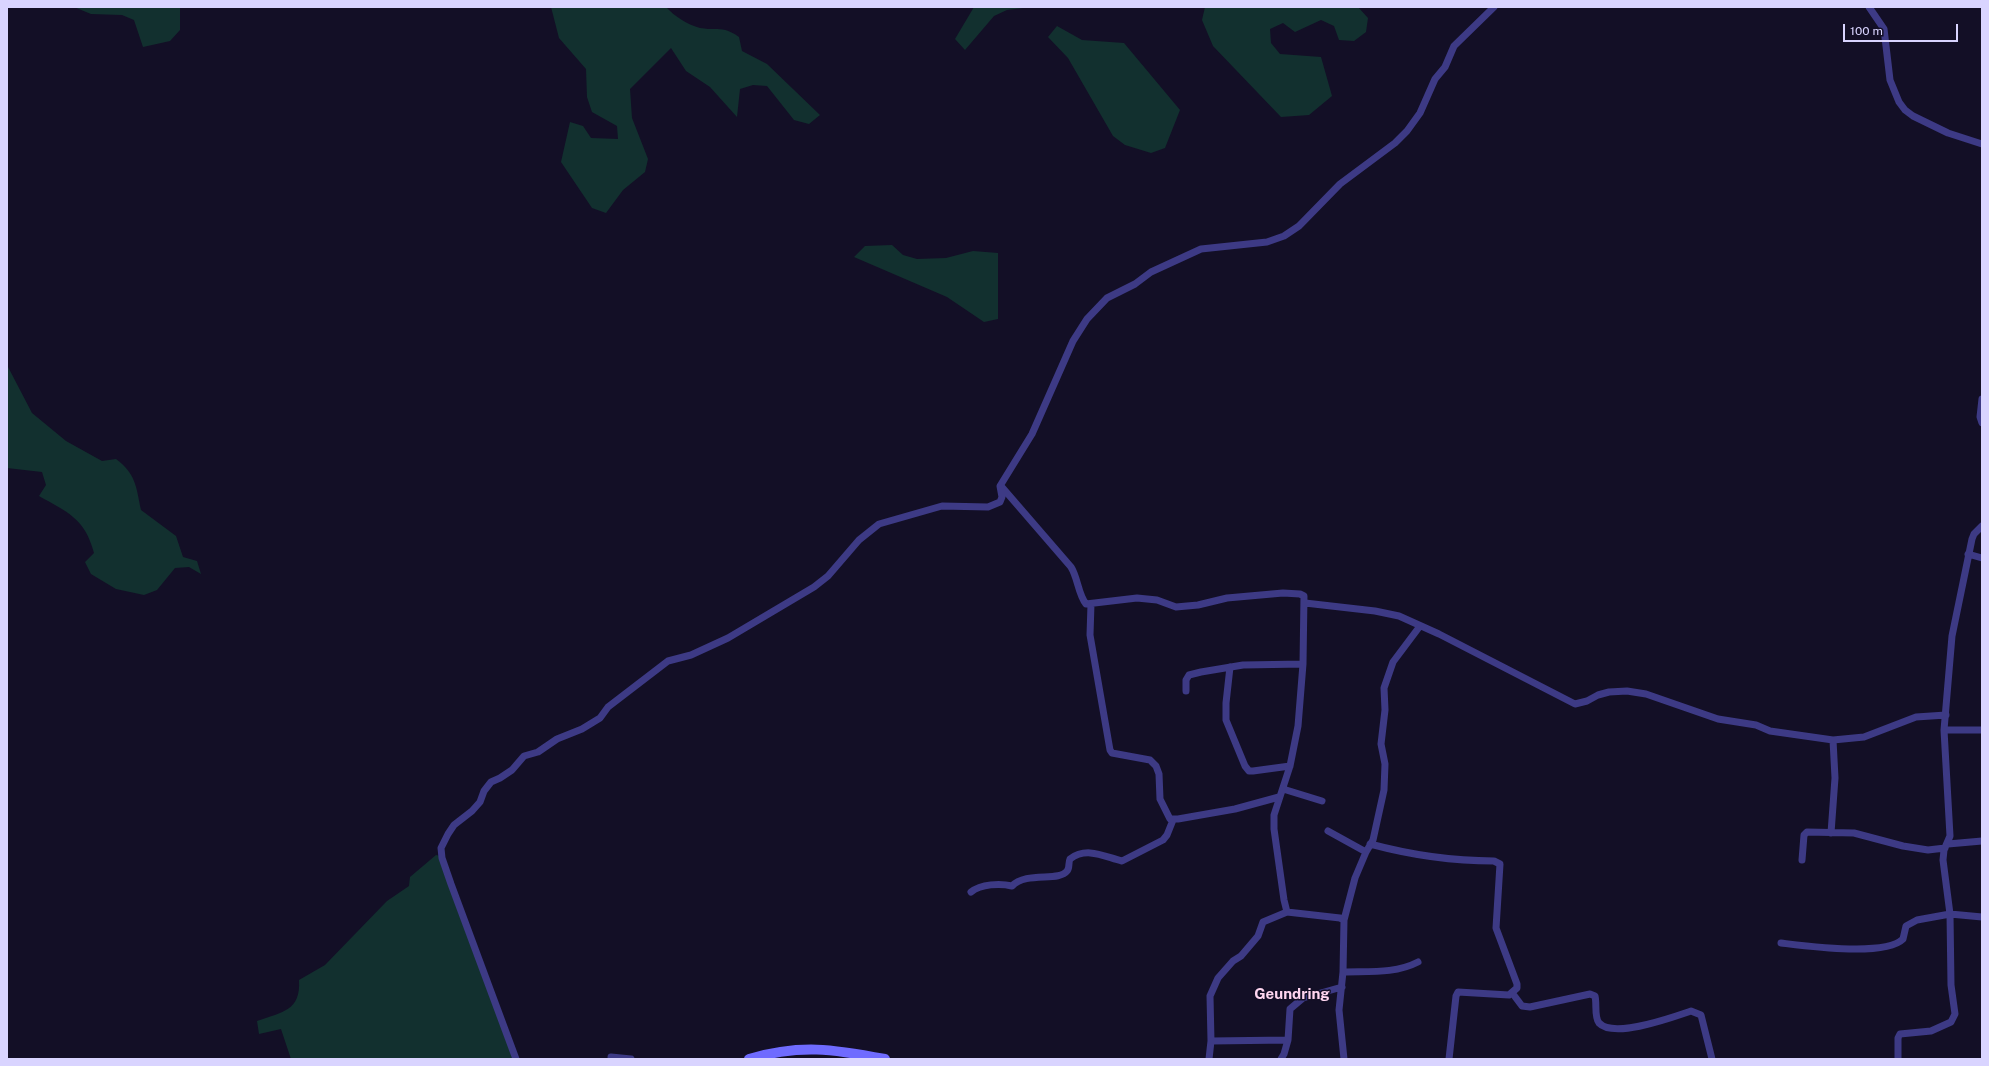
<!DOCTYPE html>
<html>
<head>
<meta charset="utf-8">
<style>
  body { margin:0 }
  #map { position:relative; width:1989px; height:1066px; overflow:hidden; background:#130f26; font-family:"Public Sans",sans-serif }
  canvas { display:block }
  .frame { position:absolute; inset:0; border:8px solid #d9d4ff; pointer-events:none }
  .scale { position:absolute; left:1843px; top:24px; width:115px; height:18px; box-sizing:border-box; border:2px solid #d9d4ff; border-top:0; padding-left:5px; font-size:12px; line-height:14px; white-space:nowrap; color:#d9d4ff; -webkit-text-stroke:3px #130f26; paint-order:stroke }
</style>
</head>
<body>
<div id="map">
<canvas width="1989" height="1066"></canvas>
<div class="frame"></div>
<div class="scale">100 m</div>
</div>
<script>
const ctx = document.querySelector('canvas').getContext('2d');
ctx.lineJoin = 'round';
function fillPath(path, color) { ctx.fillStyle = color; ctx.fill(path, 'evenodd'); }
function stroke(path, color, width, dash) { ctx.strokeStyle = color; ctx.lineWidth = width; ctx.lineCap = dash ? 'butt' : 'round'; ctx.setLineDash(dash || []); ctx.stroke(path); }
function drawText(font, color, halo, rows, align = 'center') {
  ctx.font = font + ' "Public Sans",sans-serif'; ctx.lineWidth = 3; ctx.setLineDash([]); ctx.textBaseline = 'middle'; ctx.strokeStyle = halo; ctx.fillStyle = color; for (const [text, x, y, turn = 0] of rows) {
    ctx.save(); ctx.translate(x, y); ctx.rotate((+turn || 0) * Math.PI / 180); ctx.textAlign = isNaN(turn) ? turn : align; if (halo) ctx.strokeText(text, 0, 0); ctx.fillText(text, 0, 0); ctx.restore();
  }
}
const green = new Path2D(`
  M74 7H180V30L170 41 143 47 134 20 122 15 91 14Z
  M551 7H666C674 16 688 25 700 28 718 31 722 25 739 37L742 51 767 64 820 115 809 124 794 120 767 86 753 85 740 89 737 117 710 87 686 71 671 48 630 89 632 118 648 159 645 172 623 190 606 213 592 208 561 162 570 122 583 126 591 138 618 139 617 126 592 112 587 97 586 69 559 38Z
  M974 7H1031L1007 10 994 16 965 50 955 39Z
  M1205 7H1358L1368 18 1366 32 1354 41 1339 40 1334 26 1321 20 1295 32 1283 23 1270 29 1271 43 1280 54 1321 57 1332 96 1309 115 1281 117 1213 46 1202 20Z
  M1057 26 1082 40 1124 43 1180 110 1165 148 1151 153 1125 145 1113 136 1068 58 1048 37Z
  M892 245 903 255 917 259 946 258 973 251 998 253V319L984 322 947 297 854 257 865 246Z
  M7 365 32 413 66 441 102 461 116 459C136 474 136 486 141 510L176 536 183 557 197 561 201 574 189 567 175 568 157 590 144 595 116 589 91 574 85 562 94 553C85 518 67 512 39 496L46 485 42 472 7 468Z
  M436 855 441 856 517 1059H291L281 1029 259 1034 257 1021C282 1012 301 1011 299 980L325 965 387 901 409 886 410 877Z`);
const street = new Path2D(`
  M1869 7 1884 29 1890 80 1899 102 1905 110 1913 116 1948 133 1982 144
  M1982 399 1980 417 1982 423
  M1001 486 1071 567C1078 578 1078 594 1086 604L1137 598 1157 600 1176 607 1198 605 1227 598 1283 593 1300 594 1304 596 1303 664 1298 726 1290 766 1274 815V829L1284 900 1287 912 1263 922 1258 936 1241 956 1233 961 1218 978 1210 996 1211 1041 1209 1059
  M1968 554 1982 558
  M1305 603 1375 611 1399 616 1439 634 1575 704 1587 701 1598 695 1609 692 1627 691 1646 694 1718 719 1756 725 1770 731 1833 740 1864 737 1916 717 1946 715
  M1091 604 1090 635 1110 750 1112 753 1150 760 1156 766 1159 774 1160 799 1170 819H1178L1235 809 1279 797
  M1230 667 1226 703V720L1245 766 1249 771H1253L1290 766
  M1186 691V680L1189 675 1201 672 1243 665 1303 664
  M1944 730H1982
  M1283 789 1322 801
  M1328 831 1366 852
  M1831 833 1835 778 1833 740
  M1370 844C1411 855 1452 861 1494 861L1500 864 1496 928 1517 984V988L1509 995 1458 992 1456 996 1449 1059
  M1948 844 1982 841
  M1802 860 1804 835 1807 832 1854 833 1903 846 1928 850 1945 848
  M971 892C981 884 1000 883 1012 886 1026 871 1059 882 1067 871 1070 868 1068 863 1070 859 1087 846 1105 857 1122 861L1163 840 1167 835 1173 820
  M1287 912 1340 918 1344 920
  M1781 943C1806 946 1885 957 1903 939L1906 926 1917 920 1950 914 1982 917
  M1343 972C1368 971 1395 974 1418 962
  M1513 994 1522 1006 1530 1007 1590 994 1595 996C1597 1003 1594 1017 1599 1023 1614 1039 1673 1017 1691 1011L1701 1015 1712 1059
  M1211 1041 1288 1040 1290 1009 1303 998 1342 987
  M611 1057 631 1059
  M516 1059 451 884 442 858 441 848 448 834 454 825 472 811 480 802 484 791 491 782 500 778 512 770 524 756 538 752 557 739 582 729 600 718 608 707 668 661 691 655 728 638 814 587 828 576 859 540 879 524 942 506 988 507 1000 502 1002 497 1000 486 1032 434 1073 341 1087 319 1107 298 1135 284 1151 272 1201 249 1267 242 1284 236 1299 226 1340 184 1395 143 1407 131 1420 113 1435 79 1445 67 1454 46 1494 7
  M1281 1059 1284 1054 1288 1040
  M1344 1059 1339 1010 1343 972 1344 920 1355 878 1366 852 1373 840 1384 790 1385 764 1381 744 1385 710 1384 688 1393 662 1420 626
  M1898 1059V1038L1900 1034 1931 1031 1951 1022 1955 1014 1951 985 1950 914 1943 860 1944 850 1950 836 1944 730 1952 636 1972 539 1974 534 1982 526`);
const secondary = new Path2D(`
  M749 1059C800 1044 833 1049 885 1059`);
const quarterNames = [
  ["Geundring",1292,994]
];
fillPath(green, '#12302f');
stroke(street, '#3d3a85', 7);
stroke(secondary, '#6f6bff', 10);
drawText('bold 15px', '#ffd6f0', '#130f26', quarterNames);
</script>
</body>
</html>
